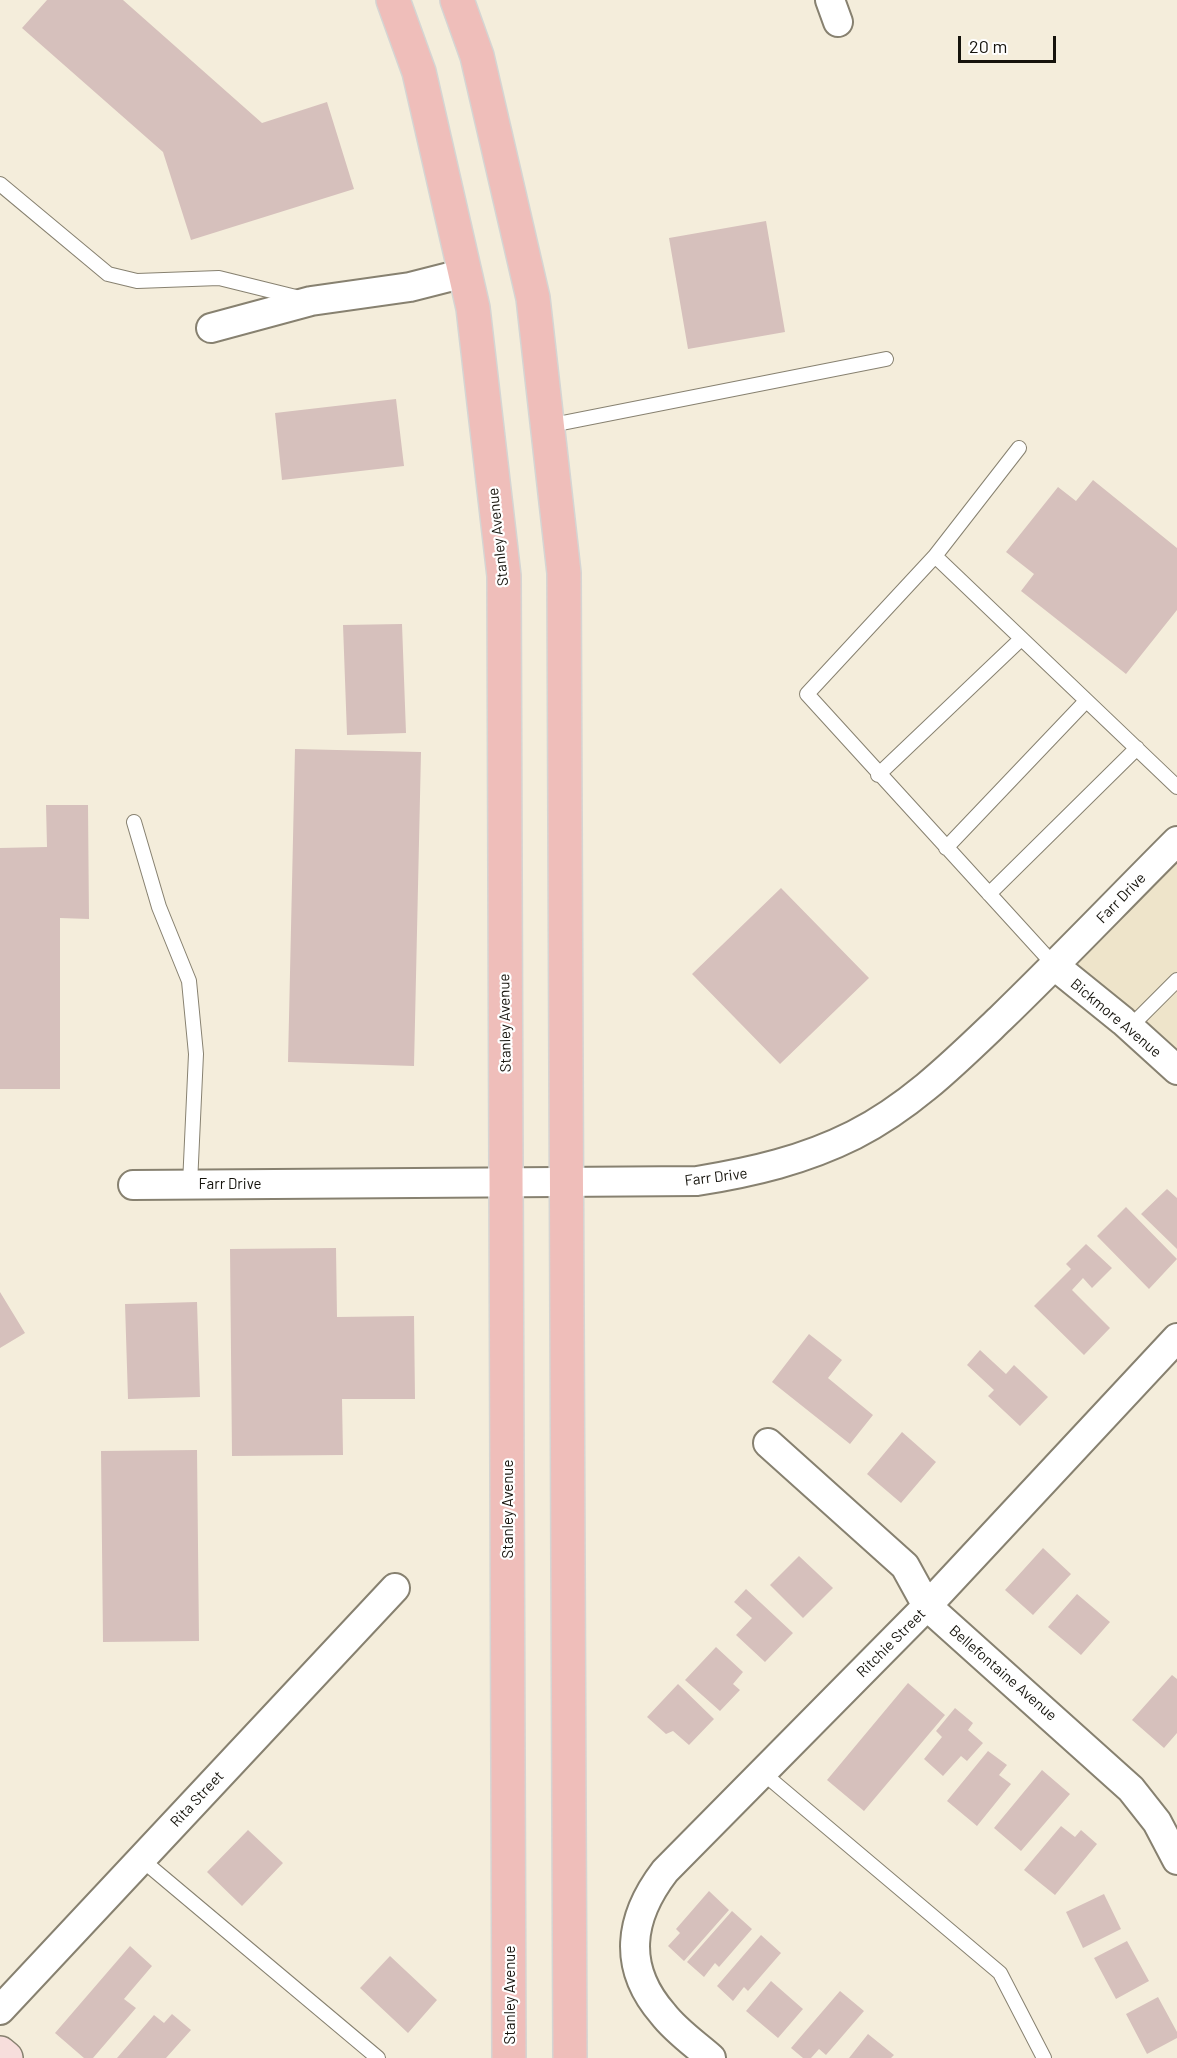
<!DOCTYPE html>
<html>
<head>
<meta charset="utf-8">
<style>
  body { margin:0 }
  #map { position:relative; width:1177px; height:2058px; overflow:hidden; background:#f4eddb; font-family:Barlow,sans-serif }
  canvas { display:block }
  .scale { position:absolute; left:958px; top:36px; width:98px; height:27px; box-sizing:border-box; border:3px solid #15130c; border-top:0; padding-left:8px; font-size:18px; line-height:21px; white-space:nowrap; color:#15130c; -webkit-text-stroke:4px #fff; paint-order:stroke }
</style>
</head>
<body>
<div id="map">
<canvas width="1177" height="2058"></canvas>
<div class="scale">20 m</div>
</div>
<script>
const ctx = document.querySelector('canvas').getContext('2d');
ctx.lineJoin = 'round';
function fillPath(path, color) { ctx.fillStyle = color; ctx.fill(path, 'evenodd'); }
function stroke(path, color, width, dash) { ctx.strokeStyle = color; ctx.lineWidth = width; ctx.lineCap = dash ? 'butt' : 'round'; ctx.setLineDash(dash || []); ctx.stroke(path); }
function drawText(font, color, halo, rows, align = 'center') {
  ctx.font = font + ' Barlow,sans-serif'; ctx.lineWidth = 4.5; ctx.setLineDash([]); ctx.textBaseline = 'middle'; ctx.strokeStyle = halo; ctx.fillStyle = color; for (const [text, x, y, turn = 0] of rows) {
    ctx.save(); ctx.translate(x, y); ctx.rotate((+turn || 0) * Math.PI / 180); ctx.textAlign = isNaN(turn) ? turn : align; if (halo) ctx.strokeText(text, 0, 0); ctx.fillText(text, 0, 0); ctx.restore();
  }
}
const built = new Path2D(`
  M1177 847V1081L1055 966Z`);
const building = new Path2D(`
  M47 0H123L262 123 327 102 354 189 191 240 163 152 22 28Z
  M766 221 785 332 688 349 669 238Z
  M396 399 404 466 282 480 275 413Z
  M1093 480 1177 548V610L1126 674 1021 591 1034 574 1006 552 1058 487 1076 501Z
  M402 624 406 733 347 735 343 625Z
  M295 749 421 752 414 1066 288 1062Z
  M46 805H88L89 919 60 918V1089H0V848L47 847Z
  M781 888 869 978 780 1064 692 974Z
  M1167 1189 1177 1198V1249L1141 1214Z
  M1126 1207 1177 1259 1149 1289 1097 1236Z
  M1086 1244 1112 1268 1092 1288 1083 1278 1072 1290 1110 1328 1084 1355 1034 1306 1071 1269 1066 1264Z
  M336 1248 337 1317 414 1316 415 1399H342L343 1455 232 1456 230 1249Z
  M0 1292 25 1333 0 1348Z
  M197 1302 200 1397 128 1399 125 1304Z
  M809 1334 842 1360 828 1378 873 1415 850 1444 772 1382Z
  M980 1350 1006 1374 1014 1365 1048 1397 1020 1426 988 1396 994 1390 967 1365Z
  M902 1432 936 1462 901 1503 867 1474Z
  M197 1450 199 1641 103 1642 101 1451Z
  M1043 1548 1071 1574 1033 1615 1005 1590Z
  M799 1556 833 1588 803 1618 770 1585Z
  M746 1589 793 1633 765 1662 736 1635 752 1618 734 1602Z
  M1077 1594 1110 1622 1081 1655 1048 1627Z
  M716 1647 743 1672 733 1684 740 1690 720 1711 685 1680Z
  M1172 1675 1177 1679V1733L1164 1748 1132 1720Z
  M908 1683 945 1715 864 1811 827 1780Z
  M678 1684 714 1719 689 1745 673 1731 666 1734 647 1717Z
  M955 1708 973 1723 968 1730 983 1743 967 1761 961 1756 943 1776 924 1759 942 1737 936 1731Z
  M988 1751 1007 1765 999 1775 1011 1784 977 1826 947 1801Z
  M1042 1770 1070 1794 1021 1851 994 1828Z
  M1061 1826 1075 1837 1081 1830 1097 1844 1055 1895 1024 1870Z
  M248 1830 283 1863 242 1906 207 1872Z
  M709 1891 729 1910 684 1961 668 1946 680 1933 676 1929Z
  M1104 1894 1121 1929 1083 1948 1066 1912Z
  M732 1911 752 1929 719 1967 715 1963 704 1977 687 1962Z
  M761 1935 781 1953 748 1991 744 1987 733 2001 717 1986Z
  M1127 1941 1149 1981 1116 1999 1094 1958Z
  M130 1946 152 1966 124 1999 136 2008 93 2058H84L55 2033Z
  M390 1956 437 2000 408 2033 360 1988Z
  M771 1981 803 2009 778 2038 746 2011Z
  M840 1991 864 2011 826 2055 819 2049 811 2058H803L791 2048Z
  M1158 1997 1177 2032V2038L1147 2054 1126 2014Z
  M172 2014 191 2030 166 2058H117L154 2015 164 2023Z
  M868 2034 894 2055 891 2058H849Z`);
const lane = new Path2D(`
  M0 184 108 274 137 281 219 278 300 298
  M547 426 886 359
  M1019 448 935 556 807 694 1055 966
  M935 556 1177 787
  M878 775 1021 639
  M134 822 159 907 189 981 196 1054 190 1184
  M946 848 1086 701
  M989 894 1137 748
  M1130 1027 1177 980
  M763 1773 1000 1973 1044 2058
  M141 1859 378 2058`);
const street = new Path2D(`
  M830 0 838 22
  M211 328 311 301 410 287 465 273
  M1055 966 1123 1021 1177 1070
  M133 1185 697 1181C753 1172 804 1160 854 1135 911 1106 955 1062 1000 1019 1060 961 1118 900 1177 841
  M768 1443 905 1566 927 1606 1131 1789 1157 1822 1177 1860
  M0 2010 395 1588
  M711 2058C695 2044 676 2031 663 2014 622 1967 629 1918 665 1871L927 1606 1177 1338`);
const secondary = new Path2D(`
  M0 2053 6 2058`);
const primary = new Path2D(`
  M393 0 419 72 473 308 504 576 509 2058
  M457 0 477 56 533 298 564 573 570 2058`);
const streetNames = [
  ["Stanley Avenue",498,537,-96],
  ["Farr Drive",1121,898,-46],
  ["Bickmore Avenue",1116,1018,40],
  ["Stanley Avenue",505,1023,-91],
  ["Farr Drive",716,1177,-7],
  ["Farr Drive",230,1184],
  ["Stanley Avenue",508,1509,-90],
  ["Ritchie Street",891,1643,-45],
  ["Bellefontaine Avenue",1003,1673,41],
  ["Rita Street",197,1799,-47],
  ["Stanley Avenue",510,1995,-90]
];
fillPath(built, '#eee4ca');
fillPath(building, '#d6c0bc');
stroke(lane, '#878170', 16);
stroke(street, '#878170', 32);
stroke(secondary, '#878170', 36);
stroke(primary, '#d5d5d3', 36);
stroke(lane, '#fff', 14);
stroke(street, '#fff', 28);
stroke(secondary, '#f7dedc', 33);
stroke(primary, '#efbeba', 33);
drawText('15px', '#15130c', '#fff', streetNames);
</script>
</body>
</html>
